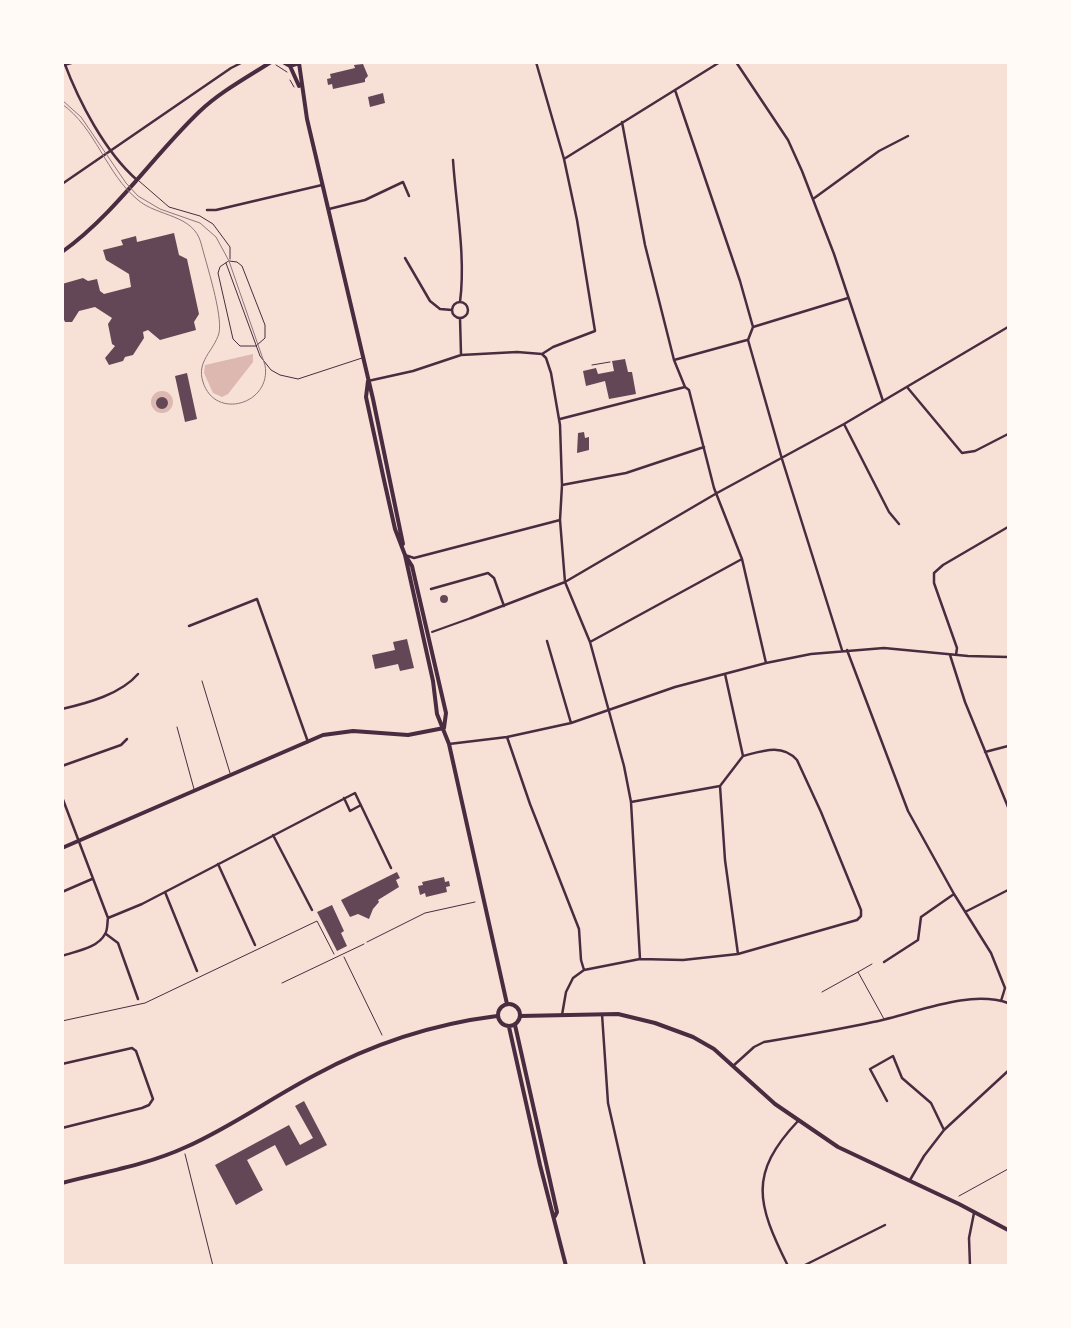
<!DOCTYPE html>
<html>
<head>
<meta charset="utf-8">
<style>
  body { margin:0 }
  #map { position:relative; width:1071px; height:1328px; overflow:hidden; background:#f7e1d7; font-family:Jost,sans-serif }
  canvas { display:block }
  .frame { position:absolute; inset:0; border:64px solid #fffaf5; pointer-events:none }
</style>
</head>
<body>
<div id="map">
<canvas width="1071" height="1328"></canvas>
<div class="frame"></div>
</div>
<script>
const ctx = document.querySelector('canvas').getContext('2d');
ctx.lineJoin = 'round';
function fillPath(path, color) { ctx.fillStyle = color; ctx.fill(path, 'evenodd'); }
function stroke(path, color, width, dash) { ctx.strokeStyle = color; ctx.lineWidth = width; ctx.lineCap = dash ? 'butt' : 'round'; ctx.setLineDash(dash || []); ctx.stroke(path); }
const water = new Path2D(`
  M253 354V362L228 394 222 397 213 393 204 373 205 365Z
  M151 402a11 11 0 1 1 22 0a11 11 0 1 1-22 0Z`);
const building = new Path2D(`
  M363 64 368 76 365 79V82L333 89 332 84 328 85 327 79 331 78 330 74 355 68 354 65Z
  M383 93 385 103 370 107 368 97Z
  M174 233 179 255 187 259 199 314 194 322 196 330 160 340 148 330 143 332 144 338 133 355 125 357 123 361 109 365 105 358 115 346 112 344 108 324 112 318 95 307 79 311 72 322H65L62 315 64 292 62 284 83 278 88 281 97 279 100 291 104 294 131 287 129 274 106 260 103 250 123 245 121 240 136 236 137 242Z
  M625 359 628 372H632L636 394 609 399 605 381 586 386 583 371 596 368 598 374 614 371 612 361Z
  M187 373 197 419 185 422 175 376Z
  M156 403a6 6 0 1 1 12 0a6 6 0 1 1-12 0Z
  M584 432 585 438 589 437V450L577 453 578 433Z
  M440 599a4 4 0 1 1 8 0a4 4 0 1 1-8 0Z
  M407 639 414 668 400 671 398 664 375 669 372 655 395 650 393 642Z
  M397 872 400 878 396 880 399 887 378 900 379 902 373 909 369 919 358 914 350 917 341 900Z
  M444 877 445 882 449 881 450 886 446 887 447 892 426 897 425 893 420 895 418 886 423 885 422 882Z
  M332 905 344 931 341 933 347 946 337 951 317 912Z
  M304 1101 327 1145 286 1166 275 1145 247 1160 263 1190 236 1205 215 1165 289 1125 300 1145 313 1138 295 1106Z`);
const path = new Path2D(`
  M276 65 287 72
  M290 80 294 87
  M592 365 610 362
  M367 942 425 913 475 902
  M344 957 382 1035
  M62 1021 145 1003 317 921 334 954
  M185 1154 213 1266
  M959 1196 1008 1169`);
const service = new Path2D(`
  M139 181 169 207 200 216 213 224 230 247V259
  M229 261 237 262 242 266 265 325V338L256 346H240L233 339 218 273 220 267Z
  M226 263 260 356 271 370 280 375 298 379 362 358
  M202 681 230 773
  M177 727 194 789
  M858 972 872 964
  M282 983 364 944
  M822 992 858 972 884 1019`);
const pedestrian = new Path2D(`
  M432 632 471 618`);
const minor = new Path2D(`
  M64 62C79 102 105 152 137 180
  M536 62 564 159 577 220 595 331 553 347 542 354
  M736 62 788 140 802 171 834 254 883 401
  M64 65 75 62
  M675 90 740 281 753 327 748 340 782 459 842 650
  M622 122 645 245 674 360 685 387 689 390 714 488 742 559 766 663
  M564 159 720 62
  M453 160C456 206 466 257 460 302
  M62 184 231 68 243 62
  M813 199 879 151 908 136
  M329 209 365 200 403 182 409 196
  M207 210H216L322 185
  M405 258 430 301 440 309 452 310
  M452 310a8 8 0 1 1 16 0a8 8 0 1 1-16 0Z
  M460 318 461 354
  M753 327 848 298
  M542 354 546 358 551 373 560 425 562 485 560 520 565 582 590 642 624 766 631 802 640 959
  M674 360 747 340
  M368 381 413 371 461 355 517 352 542 354
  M907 387 962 453 975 451 1008 434
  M560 419 685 387
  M844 424 889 512 899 524
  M562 485 626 473 704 447
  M405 555 414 558 560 520
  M431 589 488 573 494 578 504 606
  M471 618 565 582 717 493 844 424 1008 327
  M189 626 257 599 308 742
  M547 641 571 723
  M590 642 742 559
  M847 650 908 811 954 894 991 953 1005 988 1001 1001
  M950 655 965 702 1008 807
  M956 655 957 648 934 583V573L943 565 1008 527
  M62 709C88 703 121 694 138 674
  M507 737 530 804 579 929 581 960 584 970
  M449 744 507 737 571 723 675 687 766 663 811 654 884 648 968 656 1008 657
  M985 752 1008 746
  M62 766 121 745 127 739
  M720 786 725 860 738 954
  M720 786 743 756 725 674
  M62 797 108 918C107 923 108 930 105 934 98 948 76 951 62 956
  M344 798 350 811 361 805
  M631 802 720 786
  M273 835 312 910
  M218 864 255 945
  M62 892 92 879
  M165 892 197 971
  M965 912 1008 890
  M108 918 142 904 355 793 391 868
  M106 934 118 943 138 999
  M884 962 918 940 921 917 954 894
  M602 1014 608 1103 645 1266
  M562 1015 566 992 573 978 584 970 640 959 683 960 738 954 857 920 861 916V910L821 812 797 760C782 743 762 751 743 756
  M62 1064 132 1048 136 1051 153 1099 149 1105 142 1108 62 1128
  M733 1066 754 1047 764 1042C800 1036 837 1030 873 1022 914 1014 968 989 1008 1003
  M887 1101 870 1069 893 1056 902 1078 931 1103 944 1130
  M910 1180 924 1156 944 1130 1008 1071
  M788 1266C757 1204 748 1174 798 1121
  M803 1266 885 1225
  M970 1266 969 1238 974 1213`);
const tertiary = new Path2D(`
  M283 62 290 66 299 63
  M299 63 307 119 373 399 403 544
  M290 66 299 86
  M62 252C116 213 152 157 199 112 220 92 246 78 271 62
  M368 381 366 397 384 480 395 529 405 555 433 681 437 714 449 744 507 1004
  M407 558 412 566 446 713 444 728
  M62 848 323 735 353 731 408 735 444 728
  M498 1015a11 11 0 1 1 22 0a11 11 0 1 1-22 0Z
  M520 1016 618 1014 655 1023 693 1037 714 1049 775 1104 838 1147 959 1204 1008 1230
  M515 1025 557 1212 555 1216
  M509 1027 540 1165 566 1266
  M62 1183C104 1172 147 1165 186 1147 231 1127 271 1098 315 1075 372 1044 433 1024 497 1016`);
const tram = new Path2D(`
  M62 100 81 117 126 183 138 196 160 209 200 223 216 237 229 261 265 365C272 404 215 421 203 382 196 361 214 351 219 333 223 315 206 263 201 243 193 214 158 217 138 200 106 174 96 128 62 104`);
fillPath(water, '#dcb8b0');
fillPath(building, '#644757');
stroke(path, '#4a2c40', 1);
stroke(service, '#4a2c40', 1);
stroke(pedestrian, '#4a2c40', 2);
stroke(minor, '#4a2c40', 2.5);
stroke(tertiary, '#4a2c40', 4);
stroke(tram, '#8f747c', 1);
</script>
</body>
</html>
